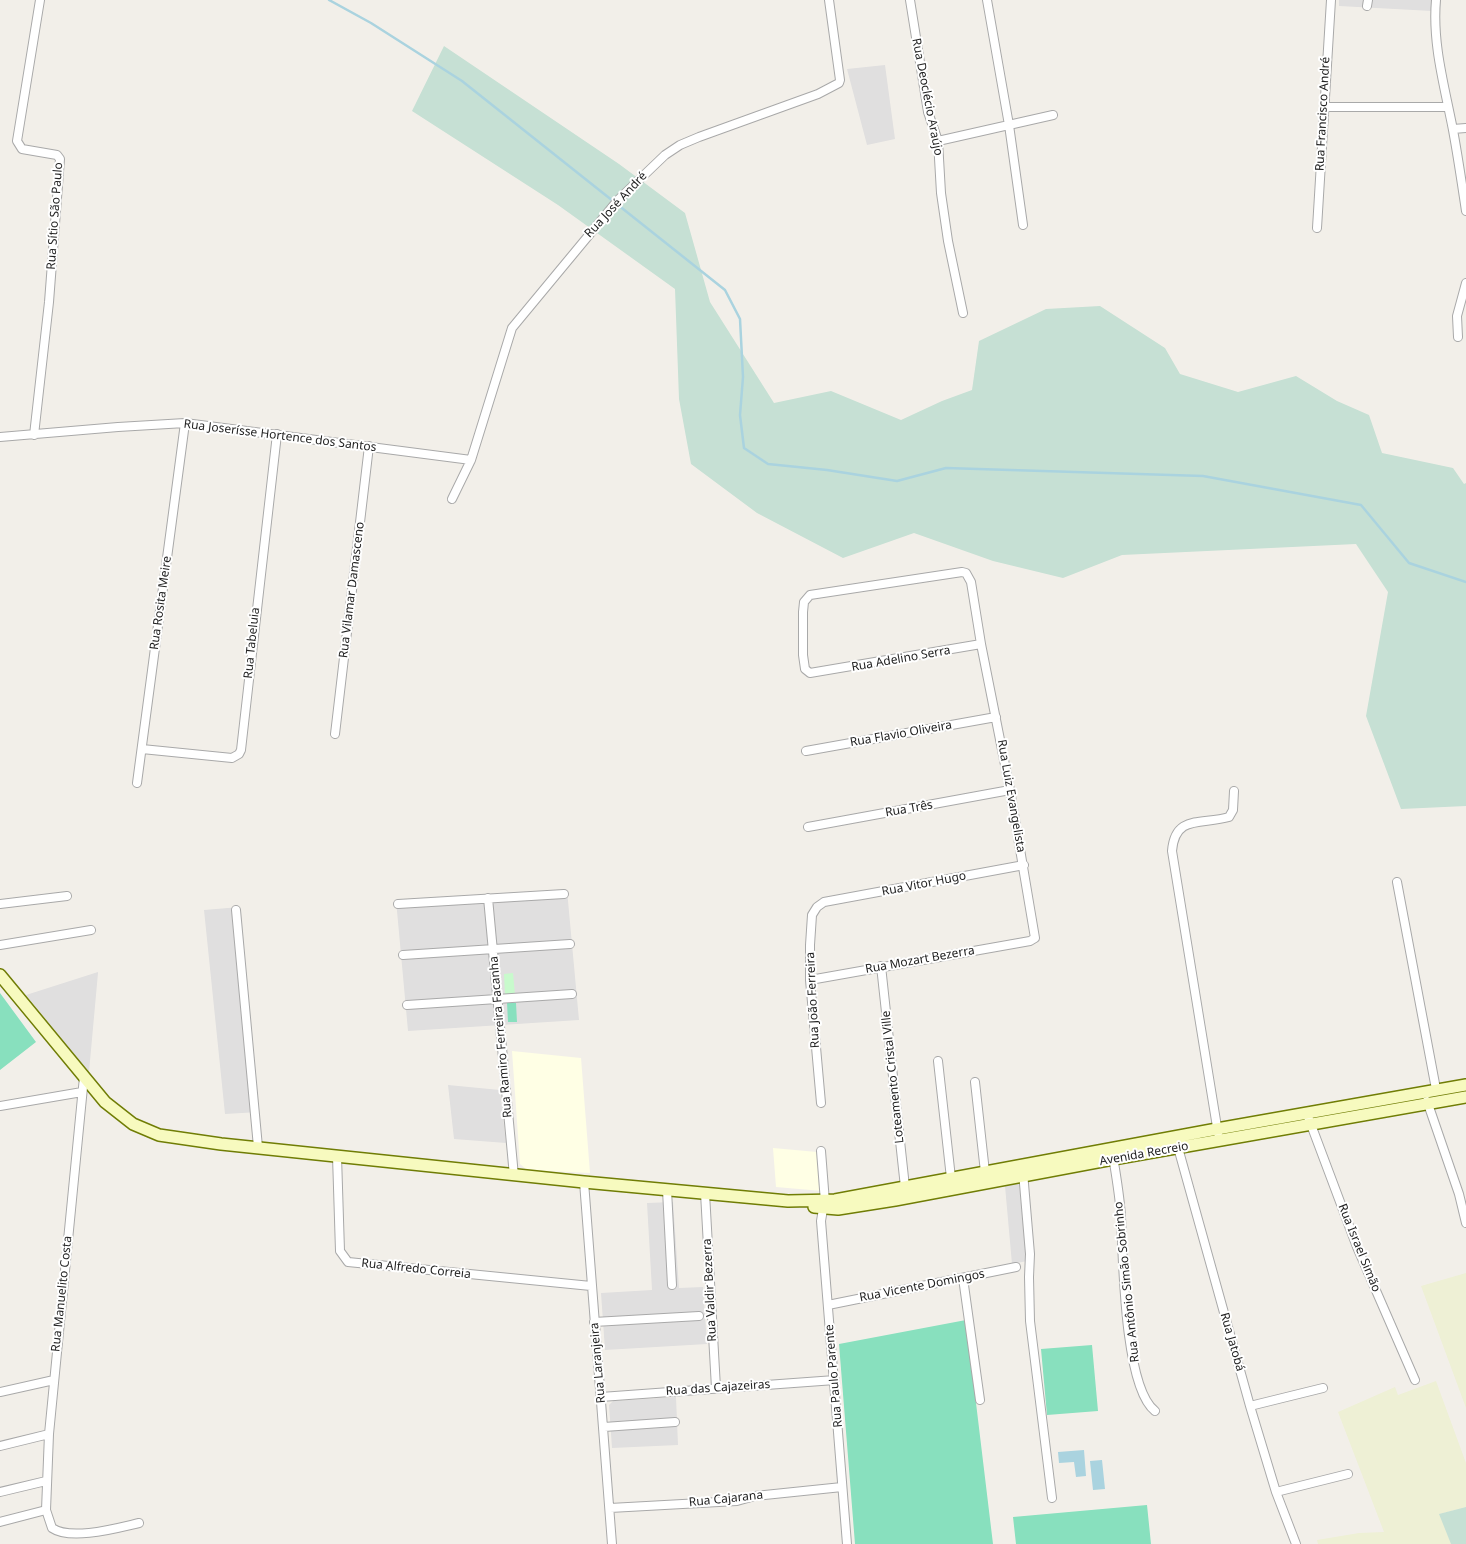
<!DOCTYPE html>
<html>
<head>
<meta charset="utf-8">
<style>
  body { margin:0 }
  canvas { display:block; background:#f2efe9 }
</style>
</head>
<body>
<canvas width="1466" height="1544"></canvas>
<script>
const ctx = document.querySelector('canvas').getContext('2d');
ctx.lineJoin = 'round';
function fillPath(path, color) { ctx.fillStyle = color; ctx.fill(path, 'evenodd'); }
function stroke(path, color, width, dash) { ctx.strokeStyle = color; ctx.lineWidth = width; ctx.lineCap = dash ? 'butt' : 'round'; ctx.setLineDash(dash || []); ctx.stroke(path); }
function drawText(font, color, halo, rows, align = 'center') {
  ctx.font = font + ' "Noto Sans",sans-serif'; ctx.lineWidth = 4; ctx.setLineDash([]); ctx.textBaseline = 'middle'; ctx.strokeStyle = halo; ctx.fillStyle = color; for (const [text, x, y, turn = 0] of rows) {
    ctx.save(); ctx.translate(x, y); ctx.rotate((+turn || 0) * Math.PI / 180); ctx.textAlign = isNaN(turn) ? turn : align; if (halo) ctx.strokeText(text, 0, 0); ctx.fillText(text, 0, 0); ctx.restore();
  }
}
const residential = new Path2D(`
  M1339 0H1434L1432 11 1339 6Z
  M885 65 895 139 867 145 847 69Z
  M567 890 579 1020 408 1031 396 900Z
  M240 907 259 1112 225 1114 204 910Z
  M98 972V973L89 1072 26 995Z
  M448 1085 500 1090 506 1143 454 1139Z
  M1019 1184 1027 1261 1012 1264 1005 1186Z
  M673 1202 679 1288 703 1287 707 1344 605 1350 601 1293 652 1290 647 1203Z
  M676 1397 678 1445 612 1448 609 1405 613 1401Z`);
const education = new Path2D(`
  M512 1051 581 1058 590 1173 527 1170 520 1164Z
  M773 1148 817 1152 822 1191 776 1187Z`);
const farmland = new Path2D(`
  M1466 1273V1408L1421 1286Z
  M1436 1381 1466 1463V1507L1440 1514 1451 1544H1318L1317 1540 1359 1533 1384 1532 1338 1412 1395 1387 1398 1395Z`);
const wetland = new Path2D(`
  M444 46 619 164 685 213 710 302 774 403 831 391 901 420 942 401 972 390 979 341 1046 309 1100 306 1165 348 1180 374 1238 392 1296 376 1337 401 1369 415 1382 453 1453 468 1464 484 1466 483V806L1401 809 1366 716 1388 592 1356 544 1122 555 1063 578 993 561 914 533 843 558 757 513 691 464 679 399 675 289 558 205 412 111Z
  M1466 1507V1544H1451L1439 1514Z`);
const park = new Path2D(`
  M513 973 515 995H505L504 974Z`);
const pitch = new Path2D(`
  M0 993 36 1042 0 1070Z
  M507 1003H516L517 1022H508Z
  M966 1320 993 1544H855L839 1344Z
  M1092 1345 1098 1411 1047 1415 1041 1349Z
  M1147 1505 1151 1544H1016L1013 1517Z`);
const water = new Path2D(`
  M1084 1450 1086 1476 1076 1477 1074 1462 1059 1463 1058 1452Z
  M1102 1460 1105 1489 1093 1490 1090 1461Z`);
const stream = new Path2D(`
  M329 0 371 23 462 81 725 290 740 319 743 377 740 415 744 448 768 464 827 470 897 481 946 468 1203 476 1361 505 1409 563 1466 582`);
const street = new Path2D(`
  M910 0 928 112 938 141 941 193 948 241 963 313
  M987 0 1009 125 1023 225
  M1436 0C1432 44 1445 88 1453 130 1458 157 1462 184 1466 211
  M1367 6 1368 0
  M1324 107H1447
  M1453 129 1466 128
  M938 141 1053 115
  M1317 228 1331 0
  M1458 337 1457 316 1466 283
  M34 435 49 302 60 159 57 155 22 149 17 141 40 0
  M0 437 118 427 185 423 471 460
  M452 499 471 460 512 328 618 200 665 155 680 145 699 137 818 94 839 83 840 80 829 0
  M335 734 369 446
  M142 749 232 758 239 754 241 750 277 434
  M806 751 996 717
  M137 783 185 423
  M808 827 1010 790
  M1397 882 1436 1089
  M488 898 514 1176
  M0 904 67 896
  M398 904 564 894
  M236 910 258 1147
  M0 945 91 930
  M403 955 570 944
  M881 966 905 1187
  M810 980 1030 941 1035 938 1010 790 981 644 810 673 805 669 803 655V612L804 602 810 595 962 572 966 573 971 582 981 644
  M407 1005 572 994
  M938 1061 951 1178
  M84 1077 49 1434 46 1510 52 1528C71 1541 117 1528 139 1523
  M975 1082 985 1172
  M1427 1101 1459 1194 1466 1223
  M821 1103 810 980V945L812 915 817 907 824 902 1024 865
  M0 1106 82 1092
  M1307 1114 1357 1247 1415 1380
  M1218 1133 1172 851C1175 814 1202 825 1229 817L1233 810 1234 791
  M1177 1144 1250 1406 1276 1492 1296 1544
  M821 1151 825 1202
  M337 1156 340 1251 348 1262 591 1286
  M1113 1156C1116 1176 1120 1197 1121 1217 1123 1257 1124 1387 1155 1411
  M1023 1172 1030 1254 1029 1277 1030 1321 1052 1498
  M584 1182 612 1544
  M667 1190 672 1285
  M705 1193 716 1388
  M823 1209 821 1221 847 1544
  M963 1278 980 1400
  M828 1305 1016 1267
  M594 1322 699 1316
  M0 1392 54 1380
  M601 1397 835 1380
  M1250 1406 1323 1388
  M604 1427 675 1422
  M0 1446 49 1434
  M0 1492 46 1481
  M1276 1492 1348 1474
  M610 1508 737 1501 755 1496 842 1487
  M0 1522 46 1510`);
const secondary = new Path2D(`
  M0 975 105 1102 133 1124 159 1135 221 1144 584 1182 788 1201 835 1200 1217 1129 1466 1085
  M814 1207 838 1209 895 1200 1113 1159 1466 1097`);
const streetNames = [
  ["Rua Deoclécio Araújo",927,97,79],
  ["Rua Francisco André",1323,114,-87],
  ["Rua José André",616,205,-47],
  ["Rua Sítio São Paulo",55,216,-86],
  ["Rua Joserísse Hortence dos Santos",280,436,7],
  ["Rua Vilamar Damasceno",352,590,-83],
  ["Rua Rosita Meire",161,603,-82],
  ["Rua Tabeluia",252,643,-84],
  ["Rua Adelino Serra",901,659,-10],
  ["Rua Flavio Oliveira",901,734,-10],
  ["Rua Luiz Evangelista",1011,796,80],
  ["Rua Três",909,809,-10],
  ["Rua Vitor Hugo",924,884,-11],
  ["Rua Mozart Bezerra",920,960,-10],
  ["Rua João Ferreira",813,1000,-93],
  ["Rua Ramiro Ferreira Facanha",501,1037,-95],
  ["Loteamento Cristal Ville",893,1077,-96],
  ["Avenida Recreio",1144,1154,-10],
  ["Rua Israel Simão",1359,1248,68],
  ["Rua Alfredo Correia",416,1269,6],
  ["Rua Antônio Simão Sobrinho",1127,1282,-96],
  ["Rua Vicente Domingos",922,1286,-11],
  ["Rua Valdir Bezerra",710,1290,-93],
  ["Rua Manuelito Costa",62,1294,-84],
  ["Rua Jatobá",1232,1342,74],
  ["Rua Laranjeira",598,1363,-95],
  ["Rua Paulo Parente",834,1376,-95],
  ["Rua das Cajazeiras",718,1388,-4],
  ["Rua Cajarana",726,1499,-6]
];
fillPath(residential, '#e0dfdf');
fillPath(education, '#ffffe5');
fillPath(farmland, '#eef0d5');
fillPath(wetland, '#c6e0d4');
fillPath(park, '#c8facc');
fillPath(pitch, '#88e0be');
fillPath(water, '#aad3df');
stroke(stream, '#aad3df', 2.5);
stroke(street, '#a9a9a9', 10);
stroke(secondary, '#707d05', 14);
stroke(street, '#fff', 8);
stroke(secondary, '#f7fabf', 11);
drawText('12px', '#222', '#fff', streetNames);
</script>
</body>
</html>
